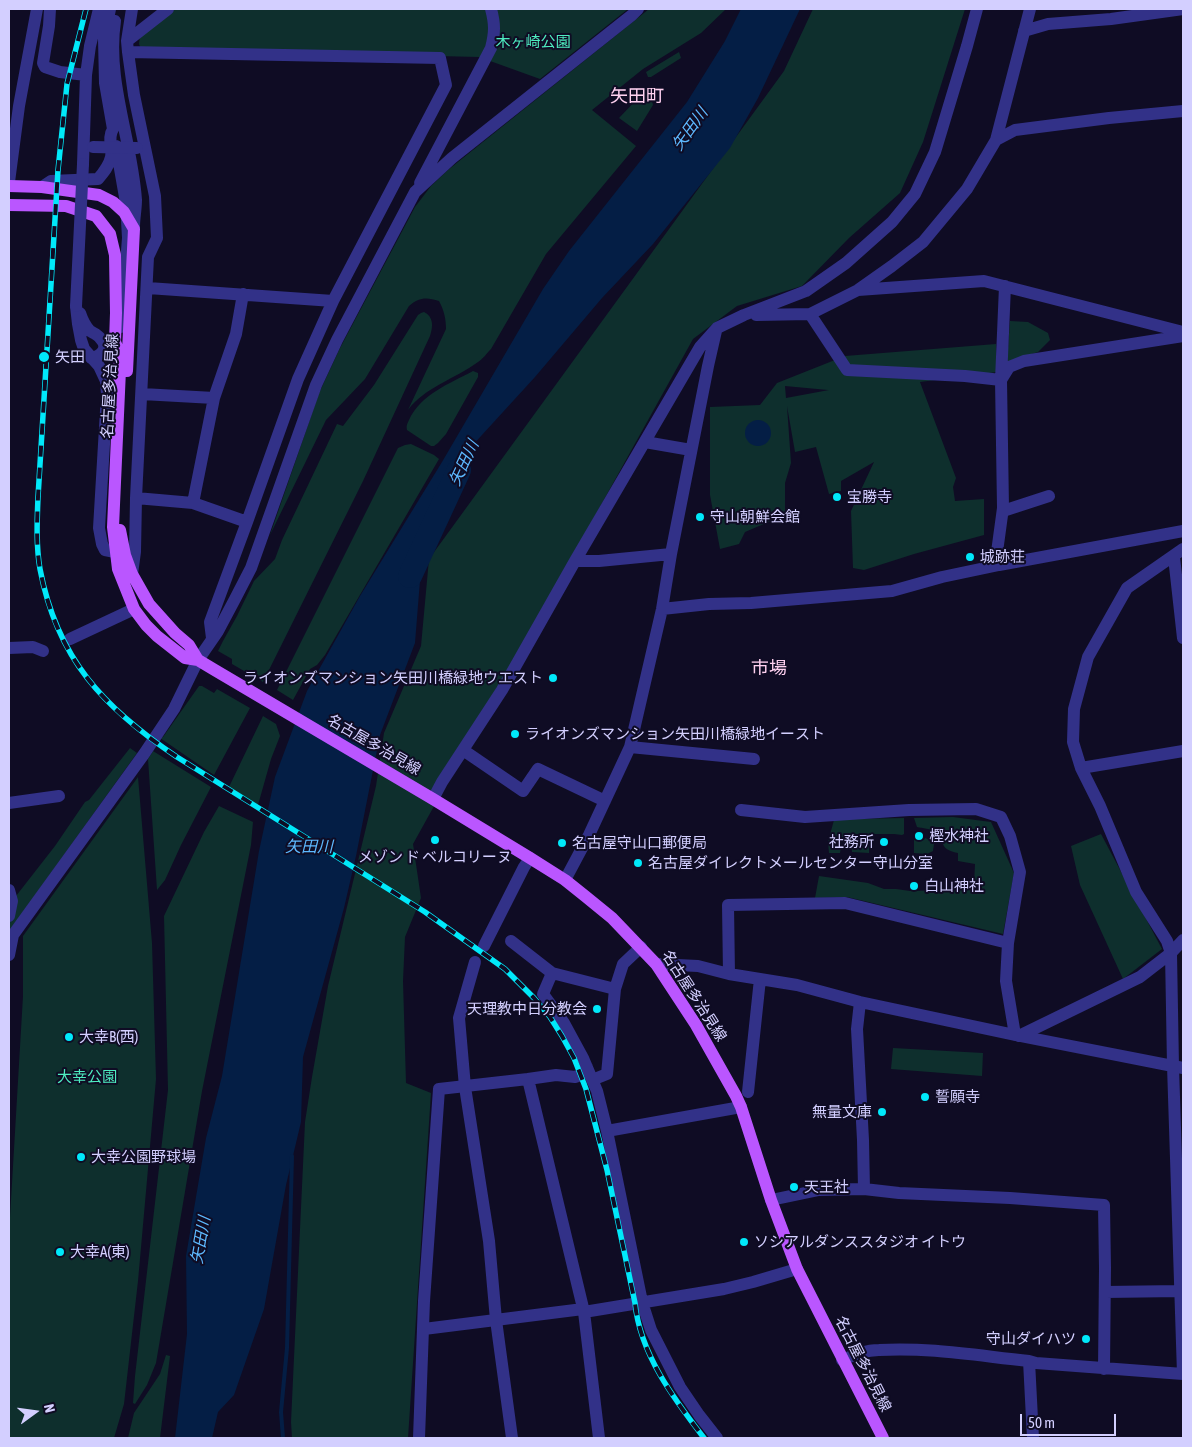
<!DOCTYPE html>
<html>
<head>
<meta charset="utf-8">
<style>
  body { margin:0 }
  #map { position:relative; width:1192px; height:1447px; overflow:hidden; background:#0f0c24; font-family:"Asap Condensed",sans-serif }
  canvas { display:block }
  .frame { position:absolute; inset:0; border:10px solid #d3cfff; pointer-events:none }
  .north { position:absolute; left:10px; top:1387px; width:50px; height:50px; -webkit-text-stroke:4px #0f0c24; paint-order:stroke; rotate:76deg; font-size:14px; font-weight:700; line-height:20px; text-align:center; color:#d3cfff }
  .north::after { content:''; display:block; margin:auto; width:18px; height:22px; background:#d3cfff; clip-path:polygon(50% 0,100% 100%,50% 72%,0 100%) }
  .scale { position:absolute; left:1020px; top:1414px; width:96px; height:22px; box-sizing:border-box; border:2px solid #d3cfff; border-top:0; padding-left:6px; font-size:15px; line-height:18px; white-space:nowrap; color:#d3cfff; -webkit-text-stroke:4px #0f0c24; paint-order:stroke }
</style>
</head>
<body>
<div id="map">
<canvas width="1192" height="1447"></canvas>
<div class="frame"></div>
<div class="north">N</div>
<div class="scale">50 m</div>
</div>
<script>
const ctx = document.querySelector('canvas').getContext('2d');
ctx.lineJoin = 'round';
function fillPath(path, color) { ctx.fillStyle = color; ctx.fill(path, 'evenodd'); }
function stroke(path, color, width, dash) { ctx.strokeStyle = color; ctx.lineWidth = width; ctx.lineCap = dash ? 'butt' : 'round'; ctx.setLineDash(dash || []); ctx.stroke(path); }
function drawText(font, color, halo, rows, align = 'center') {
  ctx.font = font + ' "Asap Condensed","Noto Sans JP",sans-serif'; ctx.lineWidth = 4; ctx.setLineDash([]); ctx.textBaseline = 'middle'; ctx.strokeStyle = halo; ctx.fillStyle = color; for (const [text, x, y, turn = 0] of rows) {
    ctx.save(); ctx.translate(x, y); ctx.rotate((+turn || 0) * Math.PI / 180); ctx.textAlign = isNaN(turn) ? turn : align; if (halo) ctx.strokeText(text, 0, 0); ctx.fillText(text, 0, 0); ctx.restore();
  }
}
const green = new Path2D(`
  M175 9H628L540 79 479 57 141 49 139 44 140 35Z
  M649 9H726L701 33 643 69 592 110 636 146 546 254 491 349C487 353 483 359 478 362 455 379 425 387 408 410L446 329C446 319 444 310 439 301 427 297 419 297 409 306L365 379 326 420 270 535 319 393 340 348 415 207 431 186 448 170Z
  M813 9H965L923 142 900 193 849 238 802 286 737 306 693 339 413 844 421 898 405 937 403 981 406 1083 431 1093 408 1438H292L291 1422 305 1122 312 1077 328 986 376 786 384 733 421 646 429 559 784 71Z
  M679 52 681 58 651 77H648L646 72Z
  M645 94 651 97 653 105 637 131 619 118 641 95Z
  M424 312C434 317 433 327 430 336L363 481 263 682 232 664V659L218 651 223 641 237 616 254 581 275 559 282 540 337 424 343 426 374 385 418 315 421 313Z
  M1010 321 1028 322 1048 333 1050 340 1038 352 1007 362Z
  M996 344 997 372 920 382 956 478 953 487 955 501 984 499V535L914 554 864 570 853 568 851 511 874 462 841 481V491L829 494 816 447 795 452 787 406 791 463 785 483V515L745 532 739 544 720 549 710 495V407L760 405 777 383 845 356ZM785 386 828 390H829L786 398Z
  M473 371 478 373V377L446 434 438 443 434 446H431L407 430C406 426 407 424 409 420 421 394 449 384 473 371Z
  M411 444 434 455 439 459 325 655 317 665 310 669 293 700 277 690 398 448 405 445Z
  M199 686H202L214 693 217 689 250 708 214 775 160 738 163 737Z
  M263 716 276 724 280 736 271 759 258 805 229 787Z
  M130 748 137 753 10 930 9 929 14 896H16L55 846 85 802 89 800Z
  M153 751 211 787 181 845 165 880 157 890 148 759Z
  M138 777 152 943 156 1079 138 1281 124 1404 114 1438H9V1234L23 996V936Z
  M219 806 253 822 251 845 202 1091 156 1363 147 1385 135 1404 133 1403 135 1376 168 1090 164 916 204 832Z
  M953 817 991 822 1014 873 1003 934 847 897 815 898 819 876 868 883 884 889H896L910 891 956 890 974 886 975 864 958 861V853C937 849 947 841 936 832 931 829 922 828 917 827L914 818Z
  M904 818V834L902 835 894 834H869V853L852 852V843L842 842 840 853H829L828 842 834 820 848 819Z
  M1101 834 1162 949 1123 979 1080 885 1071 846Z
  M925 838 932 841 934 844 933 851 927 854 914 853V840H924Z
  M893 1048 983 1053 982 1076 891 1069Z
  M166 1355 170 1356 160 1438H128L134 1413 160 1374Z`);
const water = new Path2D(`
  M741 9H800L758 98 730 148 653 244 602 298 535 377 471 447 423 543 415 643 380 735 356 856 344 908 303 1057 301 1122 286 1185 264 1309 234 1395 218 1412 212 1438H175L187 1334 186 1256 206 1138 222 1076 259 851 275 777 307 691 360 596 442 462 543 289 569 251 687 102 725 41Z
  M745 433a13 13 0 1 1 26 0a13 13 0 1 1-26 0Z`);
const stream = new Path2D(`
  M283 1438 281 1412 287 1348 292 1156`);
const river = new Path2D(`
  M410 576 459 470`);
const minor = new Path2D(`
  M50 9 49 26 43 63 45 67 60 72 86 75
  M132 9 127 41 128 52 134 95 155 196 157 238 148 257 136 498 135 552 132 574
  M115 21C106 81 132 140 136 200 136 209 134 218 134 227
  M1024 31 1048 24 1111 19 1183 9
  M127 41 168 9
  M128 52 440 58 446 85 333 301 298 379 247 522 210 622 212 638
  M996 140 1015 130 1109 118 1183 111
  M116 146 126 203 128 238 121 327
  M83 164 86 75 90 46 99 9
  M9 182 19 106 37 9
  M420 183 491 48C495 32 495 24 491 9
  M42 187 51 181 98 179C104 172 109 166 111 157 113 148 107 138 113 129L105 83 104 39 110 9
  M148 288 333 301
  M858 290 984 281 1183 332
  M76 306 78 324 81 340 84 349 99 366 106 381 107 394 99 528 102 544 105 550 115 552
  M80 313C82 319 85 326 90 331 93 333 98 335 100 338 110 348 101 356 91 358
  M810 314 847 370 965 376 1001 380
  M756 315 810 314 858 290 892 266 923 242 967 189 996 140 1030 9
  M1001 380 1009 367 1024 361 1183 336
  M142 394 214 398
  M645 442 691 450
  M136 498 193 503 247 522
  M193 503 214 398 236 334 243 294
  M1003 511 1049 496
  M1183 549 1127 588 1088 657 1074 709 1073 742 1081 768 1100 806 1136 892 1167 941 1171 953 1173 1066 1183 1374
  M1174 557 1183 638
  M575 561H599L671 554
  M999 565 997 552 1003 508 1001 380 1005 286
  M662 609 709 604 751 603 892 591 942 577 999 565 1183 531
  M70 639 134 609
  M9 648 33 647 43 651
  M630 747 754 759
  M463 750 523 791 538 769 605 801
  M1081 768 1183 751
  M433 799 442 782 502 690 575 561 700 347 717 328 744 315 806 291 846 263 892 222 915 194 935 152 967 46 977 9
  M9 803 59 796
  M741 810 805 817 909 810 976 809 1001 817 1010 836 1020 872 1008 943 1006 981 1015 1035
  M565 880 589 835 630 747 662 609 671 554 708 366 716 331
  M9 890 12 901 9 916
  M511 941 552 973
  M484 946 524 867 530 858
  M641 947 623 964 615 989 552 973 543 994 564 1023 583 1058 597 1091 607 1131 642 1302 651 1330 680 1387 699 1415 717 1438
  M9 955 13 935 144 754 174 709 198 660 218 631 235 599 251 568 316 385 337 340 415 192 452 158 632 15 638 9
  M475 962 459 1018 465 1087 489 1241 496 1320 512 1438
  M656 964 698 966 729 974 797 985 860 1002 1015 1035 1183 1068
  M729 974 728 905 845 903 1008 943
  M860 1002 857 1029 863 1140 864 1189
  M1019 1036 1140 977 1171 953 1183 940
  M528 1079 556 1075 575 1077 581 1075 587 1067
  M592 1080 607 1074 615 989
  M748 1092 760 979
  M607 1131 741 1107
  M771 1200 819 1190 864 1189 899 1193 1010 1198 1104 1205 1105 1268 1104 1369
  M1105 1292 1180 1291
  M584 1312 724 1289 753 1282 797 1269
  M424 1329 583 1309
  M842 1360C854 1355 866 1350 879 1350 929 1347 979 1356 1029 1361L1036 1363 1183 1374
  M1029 1361 1033 1438
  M419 1438 424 1301 439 1089 528 1079 584 1312 599 1438`);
const major = new Path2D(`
  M9 186 42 187 99 195 113 202 124 212 134 229 127 371
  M9 205 66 206 96 216 110 234 115 255 116 313 115 342 119 352 120 370 113 527 118 569 134 609 146 625 157 636 185 658 198 660 213 669 433 799 530 858 565 880 585 896 612 918 656 964 696 1025 736 1096 741 1107 771 1200 797 1269 883 1438
  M120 530 125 555 132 574 149 604 175 633 189 645 198 660`);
const rail = new Path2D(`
  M86 9 67 84 58 170 38 497C37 521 36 546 40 569 57 659 104 708 177 757L425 912 505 969 534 998 550 1017 562 1036 574 1058 586 1089 607 1170 635 1303C640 1354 674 1399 704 1438`);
const minorBridge = new Path2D(`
  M93 147 137 148
  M76 306 83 164`);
const markers = [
  [44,357,6,"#00e9fa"],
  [837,497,5,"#00e9fa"],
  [700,517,5,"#00e9fa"],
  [970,557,5,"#00e9fa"],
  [553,678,5,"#00e9fa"],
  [515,734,5,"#00e9fa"],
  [919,836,5,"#00e9fa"],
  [435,840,5,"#00e9fa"],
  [884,842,5,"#00e9fa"],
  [562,843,5,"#00e9fa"],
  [638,863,5,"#00e9fa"],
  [914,886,5,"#00e9fa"],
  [597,1009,5,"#00e9fa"],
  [69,1037,5,"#00e9fa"],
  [925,1097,5,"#00e9fa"],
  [882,1112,5,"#00e9fa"],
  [81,1157,5,"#00e9fa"],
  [794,1187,5,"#00e9fa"],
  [744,1242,5,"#00e9fa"],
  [60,1252,5,"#00e9fa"],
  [1086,1339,5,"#00e9fa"]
];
const parkNames = [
  ["木ヶ崎公園",533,42],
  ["大幸公園",87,1077]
];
const poiNames = [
  ["矢田",55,357],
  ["宝勝寺",847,497],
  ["守山朝鮮会館",710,517],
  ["城跡荘",980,557],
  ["ライオンズマンション矢田川橋緑地ウエスト",543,678,"right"],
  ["ライオンズマンション矢田川橋緑地イースト",525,734],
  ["樫水神社",929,836],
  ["社務所",874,842,"right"],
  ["名古屋守山口郵便局",572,843],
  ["メゾン ド ベルコリーヌ",435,857,"center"],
  ["名古屋ダイレクトメールセンター守山分室",648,863],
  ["白山神社",924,886],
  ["天理教中日分教会",587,1009,"right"],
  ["大幸B(西)",79,1037],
  ["誓願寺",935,1097],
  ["無量文庫",872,1112,"right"],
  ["大幸公園野球場",91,1157],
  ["天王社",804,1187],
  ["ソシアルダンススタジオ イトウ",754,1242],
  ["大幸A(東)",70,1252],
  ["守山ダイハツ",1076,1339,"right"]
];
const streetNames = [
  ["名古屋多治見線",110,386,-87],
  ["名古屋多治見線",374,745,30],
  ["名古屋多治見線",694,996,57],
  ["名古屋多治見線",863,1364,63]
];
const waterNames = [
  ["矢田川",690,129,-54],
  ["矢田川",464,463,-65],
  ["矢田川",309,847],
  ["矢田川",201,1240,-80]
];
const quarterNames = [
  ["矢田町",637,96],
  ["市場",769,668]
];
fillPath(green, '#0e2f2d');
fillPath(water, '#041e45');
stroke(stream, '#041e45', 4);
stroke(river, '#041e45', 24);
stroke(minor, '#323188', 12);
stroke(major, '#ba56ff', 12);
stroke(rail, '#00e9fa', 5.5);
stroke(rail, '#0f0c24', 4, [11]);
stroke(minorBridge, '#323188', 12);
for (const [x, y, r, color] of markers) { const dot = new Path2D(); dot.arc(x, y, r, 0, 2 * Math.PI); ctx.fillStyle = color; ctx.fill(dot); stroke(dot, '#0f0c24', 2); }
drawText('15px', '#4eecc0', '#0f0c24', parkNames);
drawText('15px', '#d3cfff', '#0f0c24', poiNames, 'left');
drawText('15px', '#d3cfff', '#0f0c24', streetNames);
drawText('italic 16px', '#5db9ff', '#0f0c24', waterNames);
drawText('18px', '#ffd1f0', '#0f0c24', quarterNames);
</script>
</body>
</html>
